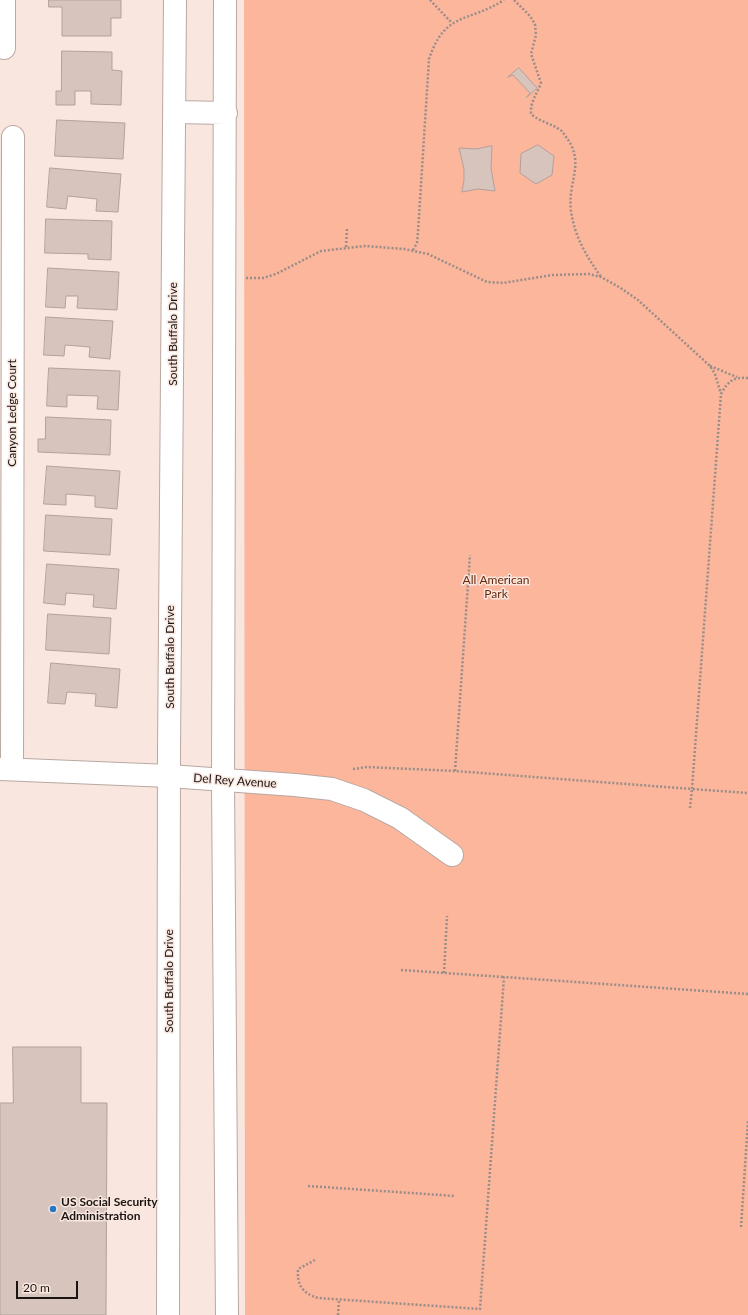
<!DOCTYPE html>
<html>
<head>
<meta charset="utf-8">
<style>
  body { margin:0 }
  #map { position:relative; width:748px; height:1315px; overflow:hidden; background:#f8e6df; font-family:Lato,sans-serif }
  canvas { display:block }
  .scale { position:absolute; left:16px; top:1281px; width:62px; height:18px; box-sizing:border-box; border:2px solid #1a1412; border-top:0; padding-left:5px; font-size:12px; line-height:14px; white-space:nowrap; color:#1a1412; -webkit-text-stroke:3px #f8e6df; paint-order:stroke }
</style>
</head>
<body>
<div id="map">
<canvas width="748" height="1315"></canvas>
<div class="scale">20 m</div>
</div>
<script>
const ctx = document.querySelector('canvas').getContext('2d');
ctx.lineJoin = 'round';
function fillPath(path, color) { ctx.fillStyle = color; ctx.fill(path, 'evenodd'); }
function stroke(path, color, width, dash) { ctx.strokeStyle = color; ctx.lineWidth = width; ctx.lineCap = dash ? 'butt' : 'round'; ctx.setLineDash(dash || []); ctx.stroke(path); }
function drawText(font, color, halo, rows, align = 'center') {
  ctx.font = font + ' Lato,sans-serif'; ctx.lineWidth = 3; ctx.setLineDash([]); ctx.textBaseline = 'middle'; ctx.strokeStyle = halo; ctx.fillStyle = color; for (const [text, x, y, turn = 0] of rows) {
    ctx.save(); ctx.translate(x, y); ctx.rotate((+turn || 0) * Math.PI / 180); ctx.textAlign = isNaN(turn) ? turn : align; if (halo) ctx.strokeText(text, 0, 0); ctx.fillText(text, 0, 0); ctx.restore();
  }
}
const green = new Path2D(`
  M244 0H748V1315H245Z`);
const building = new Path2D(`
  M49 0H121V18H111V36H62V7H49Z
  M62 51 112 52V70L122 71 121 105 91 104V91H75V105H56V91H61Z
  M519 68 537 88 526 98 530 93 513 75 508 77Z
  M57 120 125 123 123 159 55 156Z
  M538 145 554 156 552 175 536 184 520 173 521 154Z
  M492 146 491 168 495 191 478 189 462 192 464 180V169L459 148 476 149Z
  M50 168 121 174 118 212 96 211 97 199 68 196 66 209 47 207Z
  M46 219 112 221 111 260 88 259V254L45 253Z
  M48 268 119 272 117 310 77 308 78 296H66L65 308 46 307Z
  M46 317 113 321 110 359 89 357 90 347 65 345 64 356 44 355Z
  M49 368 120 371 118 410 97 409 98 396 67 395V407L47 406Z
  M46 417 111 420 110 455 38 452V439H45Z
  M47 466 120 471 117 509 95 507V496L66 494V505L44 504Z
  M46 515 112 519 110 555 44 551Z
  M47 564 119 569 116 609 93 607 94 595 66 593 65 605 44 603Z
  M48 614 111 618 109 654 46 650Z
  M51 663 120 669 117 708 95 706 96 694 67 692 65 704 48 703Z
  M13 1047H81V1103H107L106 1315H0V1103H13Z`);
const path = new Path2D(`
  M430 0 452 23
  M514 0 530 16 535 24 536 35 531 54 541 83C537 94 530 102 531 114 540 122 551 123 560 130 563 131 564 135 566 137 586 163 567 182 571 211 575 238 586 255 601 277
  M346 247 347 228
  M413 250 417 243 418 232 429 59C445 11 468 23 504 0
  M246 278H263L276 274 321 251 365 246 404 249 428 254 487 282 503 283 552 275 589 274 601 277 619 287 638 300 710 366 715 374 721 394
  M710 366 737 377
  M353 769 367 767 455 771 692 789 721 394C728 381 733 377 748 378
  M455 771 470 555
  M690 808 692 789 748 793
  M401 970 504 977
  M444 973 447 916
  M308 1186 455 1196
  M741 1227 748 1121
  M315 1260 298 1269C297 1285 302 1293 318 1298L480 1309 504 977 748 994
  M338 1315 339 1300`);
const minor = new Path2D(`
  M4 0V48
  M0 769 169 776 295 785 332 789 364 800 400 818 452 855
  M12 769 13 137`);
const major = new Path2D(`
  M225 0 223 781 227 1315
  M175 112 226 113
  M168 1315 169 751 175 0`);
const markers = [
  [53,1209,4,"#2577c6"]
];
const streetNames = [
  ["South Buffalo Drive",173,334,-90],
  ["Canyon Ledge Court",12,413,-90],
  ["South Buffalo Drive",170,657,-90],
  ["Del Rey Avenue",235,781,4],
  ["South Buffalo Drive",169,981,-90]
];
const parkNames = [
  ["All American",496,580],
  ["Park",496,594]
];
const poiNames = [
  ["US Social Security",61,1202],
  ["Administration",61,1216]
];
fillPath(green, '#fbb69c');
fillPath(building, '#d6c4bd');
stroke(building, '#b3a19b', 1);
stroke(minor, '#baa8a2', 24);
stroke(major, '#baa8a2', 24);
stroke(path, '#9a8d89', 2.5, [2, 2]);
stroke(minor, '#fff', 22);
stroke(major, '#fff', 22);
for (const [x, y, r, color] of markers) { const dot = new Path2D(); dot.arc(x, y, r, 0, 2 * Math.PI); ctx.fillStyle = color; ctx.fill(dot); stroke(dot, '#f8e6df', 1.5); }
drawText('12px', '#1a1412', '#f8e6df', streetNames);
drawText('12px', '#6a2709', '#f8e6df', parkNames);
drawText('bold 12px', '#1a1412', '#f8e6df', poiNames, 'left');
</script>
</body>
</html>
